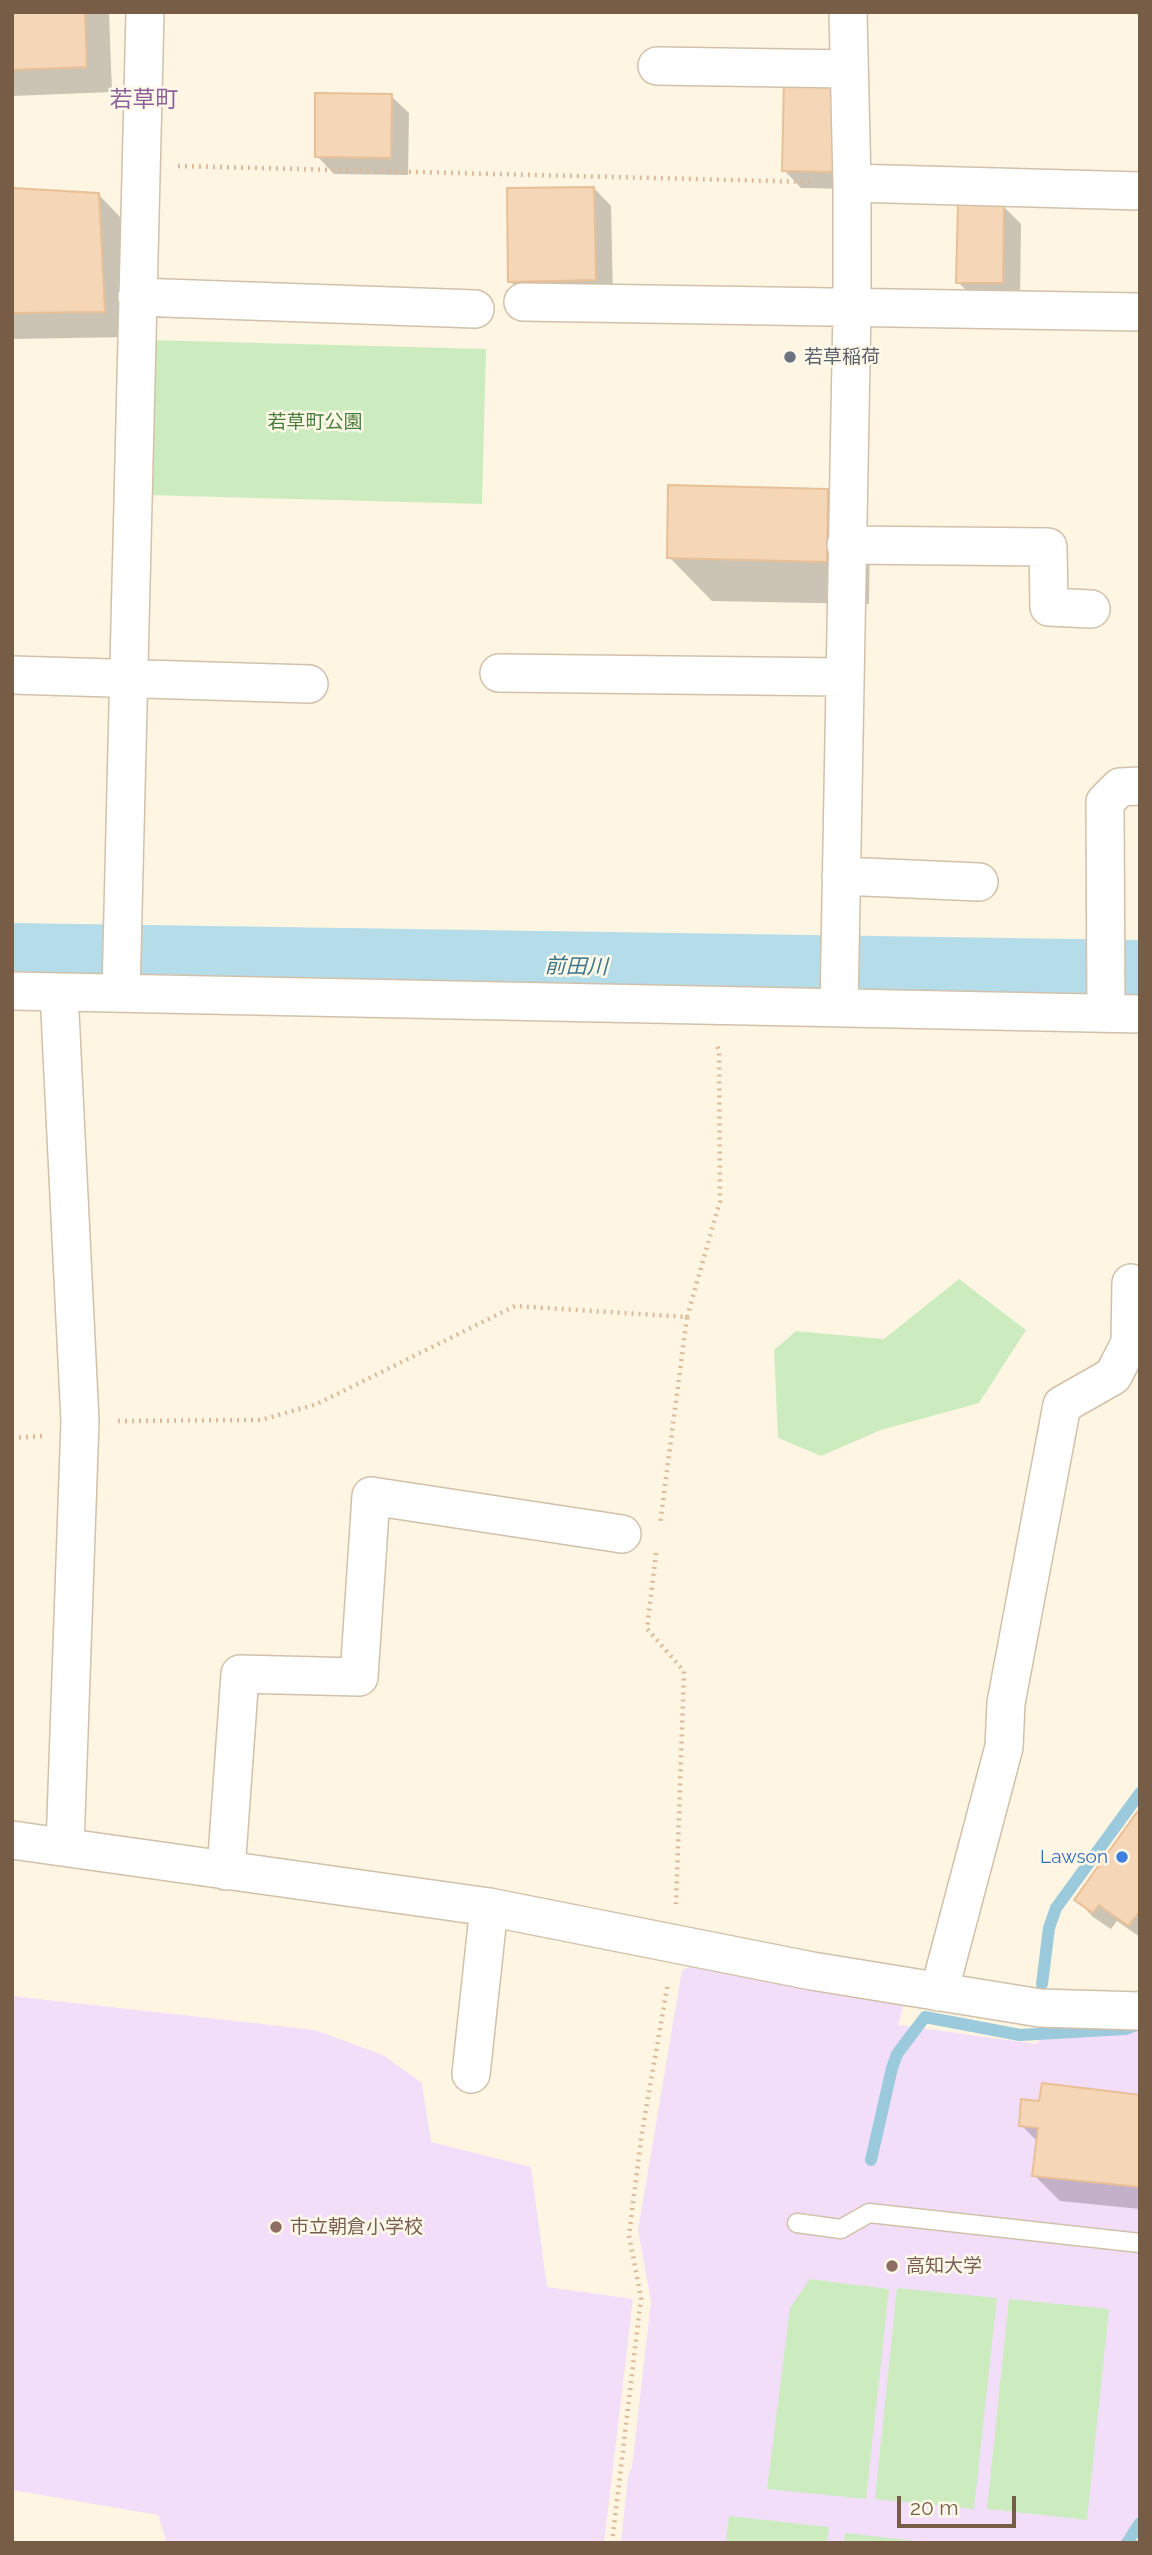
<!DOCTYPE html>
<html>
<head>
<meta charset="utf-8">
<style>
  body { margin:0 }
  #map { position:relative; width:1152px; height:2555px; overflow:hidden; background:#fef6e2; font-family:Raleway,sans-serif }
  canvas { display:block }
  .frame { position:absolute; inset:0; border:14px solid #775d46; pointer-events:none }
  .scale { position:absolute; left:897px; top:2496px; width:119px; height:32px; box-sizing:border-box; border:4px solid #775d46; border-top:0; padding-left:9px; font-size:21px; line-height:24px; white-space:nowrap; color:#775d46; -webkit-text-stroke:5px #fff9e9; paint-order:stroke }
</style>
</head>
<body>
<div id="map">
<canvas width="1152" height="2555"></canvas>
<div class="frame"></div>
<div class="scale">20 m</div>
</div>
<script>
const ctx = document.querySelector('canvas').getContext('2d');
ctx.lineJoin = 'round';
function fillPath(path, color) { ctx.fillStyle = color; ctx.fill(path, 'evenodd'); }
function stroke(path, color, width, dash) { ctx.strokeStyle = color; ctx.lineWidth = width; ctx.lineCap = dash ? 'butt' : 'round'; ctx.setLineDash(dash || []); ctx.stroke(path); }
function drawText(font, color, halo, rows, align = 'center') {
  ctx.font = font + ' Raleway,"Noto Sans JP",sans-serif'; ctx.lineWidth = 5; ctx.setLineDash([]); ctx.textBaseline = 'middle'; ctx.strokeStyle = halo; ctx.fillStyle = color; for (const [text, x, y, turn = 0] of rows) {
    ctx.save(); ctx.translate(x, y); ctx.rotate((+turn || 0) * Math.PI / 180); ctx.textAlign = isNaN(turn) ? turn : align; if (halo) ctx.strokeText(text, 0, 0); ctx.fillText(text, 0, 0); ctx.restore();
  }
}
const education = new Path2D(`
  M698 1963 904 2004 898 2025 1037 2044 1042 2037 1123 2034 1140 2028V2513L1121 2543H621L628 2476 632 2467 651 2301 638 2230 682 1970Z
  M12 1996 315 2030 383 2055 422 2083 431 2142 531 2167 547 2287 633 2299 604 2543H167L158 2515 12 2490Z`);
const green = new Path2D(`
  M148 340 486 349 482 504 144 495Z
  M959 1279 1026 1330 979 1403 881 1430 821 1456 778 1438 774 1350 796 1331 884 1339Z
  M810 2279 889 2289 866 2499 767 2489 790 2308Z
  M897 2288 997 2298 974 2509 875 2499Z
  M1009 2299 1109 2309 1087 2520 987 2509Z
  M729 2516 829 2527 827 2543H726Z
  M845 2533 934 2543H844Z`);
const shadow = new Path2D(`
  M12 12H109L112 92 12 96Z
  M785 81 852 189 801 188 784 170Z
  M391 96 409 113 408 175 334 174 317 156Z
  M594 188 611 206 613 297 528 299 510 281Z
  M12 190 99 195 124 221 130 337 12 339Z
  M1003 206 1021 224 1020 300H976L958 282Z
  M827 490 870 534 869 604 712 601 669 557Z
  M1140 1817V1937L1117 1921 1111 1929 1093 1917 1076 1899Z
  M1140 2096V2209L1060 2201 1034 2175 1038 2142 1021 2125Z`);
const stream = new Path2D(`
  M1042 1984 1049 1928 1056 1908 1140 1793
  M871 2160 892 2068 897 2054 925 2017 1020 2035 1125 2029 1139 2024
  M1127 2543 1140 2523`);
const river = new Path2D(`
  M12 959 1140 976`);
const building = new Path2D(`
  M12 12H85L87 67 12 70Z
  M784 79 837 80 835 172 782 171Z
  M315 93 392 94 391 158 315 157Z
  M594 187 596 280 508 282 507 188Z
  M12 188 99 193 105 312 12 313Z
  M958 204 1004 205 1003 283H956Z
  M668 485 828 489 827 562 667 558Z
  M1137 1812 1140 1814V1911L1128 1926 1099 1905 1093 1913 1074 1900Z
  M1042 2083 1140 2095V2187L1032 2176 1038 2128 1019 2126 1021 2099 1039 2101Z`);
const path = new Path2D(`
  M178 166 813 182
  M687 1317 720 1201 719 1051 716 1042
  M118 1421 261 1420 317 1404 515 1306 687 1317 660 1524
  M12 1438 43 1436
  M656 1553 647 1629 684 1671 676 1904
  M612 2543 641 2298 629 2235 642 2132 668 1983
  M1137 2543 1140 2539`);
const lane = new Path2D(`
  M797 2223 841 2229 869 2213 1140 2243`);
const street = new Path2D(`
  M657 66 849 69
  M852 183 1140 191
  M137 297 475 309
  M523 302 1140 312
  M846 545 1048 547 1049 607 1091 609
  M499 673 843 677
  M12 675 309 684
  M841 876 979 882
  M12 991 1140 1014
  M59 992 80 1421 65 1847
  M121 993 145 12
  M839 1008 852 307V183L848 12
  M1106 1013 1105 802 1120 787 1140 786
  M12 1840 489 1907 812 1971 1040 2008 1140 2011
  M226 1871 240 1674 359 1677 371 1496 622 1534
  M939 1992 1004 1747 1006 1703 1062 1405 1113 1376 1130 1343 1131 1283
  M471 2074 489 1907`);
const markers = [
  [790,357,7,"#6b7280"],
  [1122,1857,7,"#3f7fe0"],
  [276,2227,7,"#8d6e63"],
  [892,2266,7,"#8d6e63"]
];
const worshipNames = [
  ["若草稲荷",804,357]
];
const parkNames = [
  ["若草町公園",315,422]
];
const shopNames = [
  ["Lawson",1108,1857]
];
const educationNames = [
  ["市立朝倉小学校",290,2227],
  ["高知大学",906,2266]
];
const waterNames = [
  ["前田川",576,967,1]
];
const quarterNames = [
  ["若草町",144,100]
];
fillPath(education, '#f3defa');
fillPath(green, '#ccecbf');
fillPath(shadow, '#0003');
stroke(stream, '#9acadb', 12);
stroke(river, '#b5dce9', 72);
fillPath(building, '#f5d7b7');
stroke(building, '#e9bf96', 2);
stroke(lane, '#d2c1aa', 21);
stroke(street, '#d2c1aa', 40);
stroke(path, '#daba9a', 4.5, [2, 5]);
stroke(lane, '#fff', 18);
stroke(street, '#fff', 37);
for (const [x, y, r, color] of markers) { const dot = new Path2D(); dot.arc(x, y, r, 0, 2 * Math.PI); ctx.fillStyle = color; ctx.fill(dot); stroke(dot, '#fff9e9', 2.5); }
drawText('19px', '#5b616d', '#fff9e9', worshipNames, 'left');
drawText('19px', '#4a7e3d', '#fff9e9', parkNames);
drawText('19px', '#366cbe', '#fff9e9', shopNames, 'right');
drawText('19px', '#785e54', '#fff9e9', educationNames, 'left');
drawText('italic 21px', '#3e778c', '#fff9e9', waterNames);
drawText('23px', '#8e619b', '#fff9e9', quarterNames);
</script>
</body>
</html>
